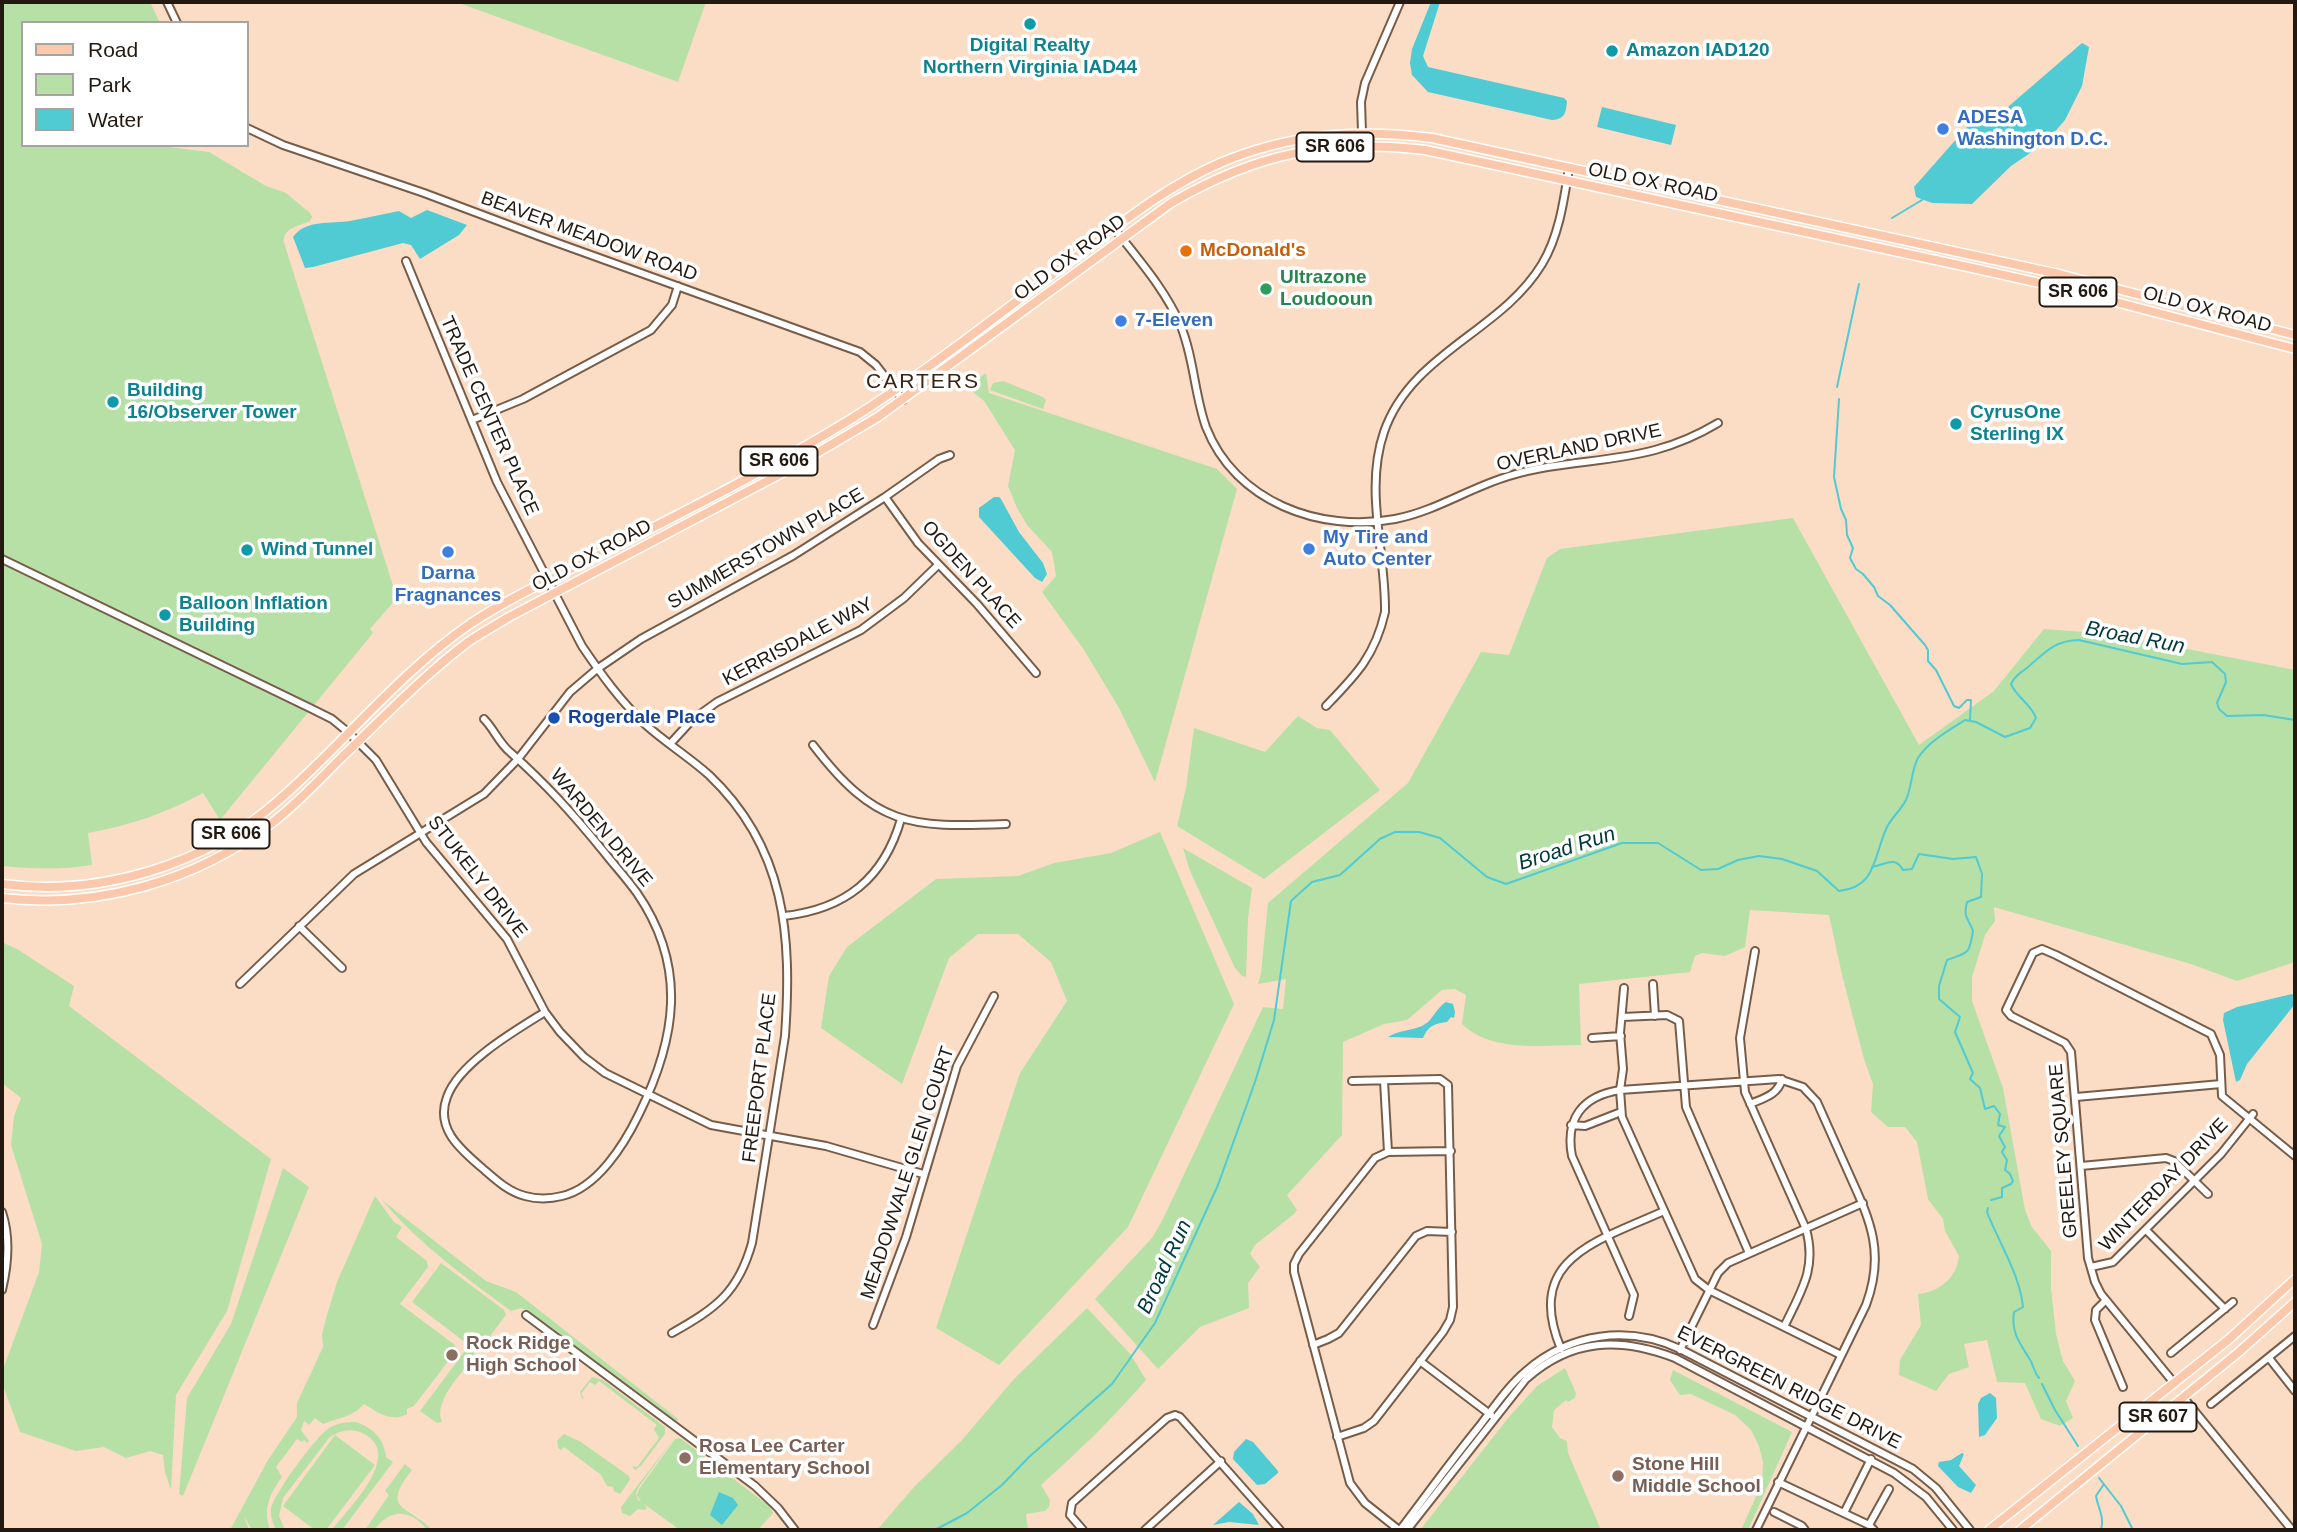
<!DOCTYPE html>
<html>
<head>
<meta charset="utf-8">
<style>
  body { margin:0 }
  #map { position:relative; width:2297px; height:1532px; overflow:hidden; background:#fbddc6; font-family:Arial,sans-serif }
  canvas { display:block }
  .frame { position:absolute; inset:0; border:4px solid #231910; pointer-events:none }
  .legend { position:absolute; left:21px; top:21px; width:228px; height:126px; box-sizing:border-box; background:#fff; border:2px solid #a7a39f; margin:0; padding:9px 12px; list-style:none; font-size:21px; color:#231910 }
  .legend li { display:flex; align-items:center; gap:14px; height:35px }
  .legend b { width:35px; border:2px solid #a7a39f }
</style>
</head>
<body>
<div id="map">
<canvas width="2297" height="1532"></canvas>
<div class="frame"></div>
<ul class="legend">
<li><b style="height:9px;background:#fbc8ac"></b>Road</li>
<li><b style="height:19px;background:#b6e0a6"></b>Park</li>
<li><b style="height:19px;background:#50cad3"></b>Water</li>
</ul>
</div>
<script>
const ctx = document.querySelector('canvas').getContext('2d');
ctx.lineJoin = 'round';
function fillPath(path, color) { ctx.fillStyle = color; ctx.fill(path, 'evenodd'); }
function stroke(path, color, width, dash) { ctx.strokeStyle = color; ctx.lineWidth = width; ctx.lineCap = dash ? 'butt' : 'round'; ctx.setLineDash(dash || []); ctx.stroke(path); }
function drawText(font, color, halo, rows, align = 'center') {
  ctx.font = font + ' Arial,sans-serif'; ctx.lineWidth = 7; ctx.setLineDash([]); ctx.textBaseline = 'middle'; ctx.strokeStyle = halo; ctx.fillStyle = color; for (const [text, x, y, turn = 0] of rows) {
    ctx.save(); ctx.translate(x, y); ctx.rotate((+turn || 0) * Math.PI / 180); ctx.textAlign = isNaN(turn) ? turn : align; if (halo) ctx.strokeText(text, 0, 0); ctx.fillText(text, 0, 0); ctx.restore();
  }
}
const green = new Path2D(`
  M2 2H150L160 23H23V145H153L209 152 266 186 286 193 310 213 312 217 310 221C299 226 282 228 284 243L397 598 370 629 373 633 220 820 203 793C166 813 129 826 88 833L92 865C62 870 32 869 2 866Z
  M456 2H706L678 82Z
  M986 373 989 393 1217 469 1237 489 1155 782 1119 708 1084 650 1042 592 1056 576 1052 552 1027 525 1017 508 1008 486 1015 450 984 401 966 386Z
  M1003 381 1043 397 1046 400 1043 409 990 390 993 383Z
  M1793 518 1919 745 1994 691 2044 629 2110 634 2295 670V962L2237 981 2191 964 1994 907 1995 921 1985 935 1972 977V1001L2003 1088 2025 1210 2032 1227 2051 1251V1288L2056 1334 2063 1361 2075 1381 2066 1401 2073 1418 2060 1426 2041 1419 2025 1383 1997 1382 1987 1340 1964 1344 1969 1367 1949 1374 1936 1391 1899 1375 1900 1360 1921 1325 1918 1294C1939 1292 1957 1278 1959 1256L1945 1231 1943 1219 1928 1199 1917 1142 1905 1127H1888L1871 1112 1873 1084 1864 1059 1842 975 1829 915 1750 910 1745 947 1725 956 1702 953 1695 956 1690 972 1579 984 1581 1045C1543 1045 1492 1053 1462 1024L1466 995 1455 989 1442 990 1407 1020 1384 1024 1343 1042 1342 1135 1287 1195 1297 1210 1294 1214 1255 1245 1250 1254 1260 1267 1248 1283 1249 1308 1200 1327 1158 1369 1095 1299 1152 1238 1163 1219 1263 1007 1283 1009 1286 979 1258 984 1261 973 1268 903 1408 783 1481 652 1509 655 1547 558 1560 549Z
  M1298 716 1317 728 1330 730 1380 790 1264 879 1177 826 1186 788 1194 728 1265 752Z
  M1160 832 1234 1004 1128 1227 999 1365 936 1328 1020 1073 1067 1001 1051 962 1018 934H978L949 958 902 1084 821 1028 829 976 847 947 936 879 1018 876 1054 863 1111 853Z
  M1183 848 1252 888 1248 918 1246 977 1242 976 1235 968 1190 871Z
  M2 942 17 949 74 986 69 1006 271 1159 227 1311 176 1395 171 1490 165 1472 163 1455 150 1451 126 1458 104 1447 76 1451 20 1432 2 1383V1372L39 1272 42 1244 11 1145 14 1116 21 1098 2 1083Z
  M283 1168 309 1187 183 1496 179 1494 187 1398 231 1324Z
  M375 1196 394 1222 402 1227 396 1237 427 1261 428 1267 400 1304 455 1345 456 1351 414 1406 407 1409V1414C391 1423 377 1412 364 1404 353 1417 338 1418 323 1424L315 1418 309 1425 304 1421 301 1430 309 1441 307 1443 304 1440 302 1442 297 1439 276 1467 282 1477C269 1495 263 1509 270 1530H252L244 1516 249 1530H230L268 1460 297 1417V1403L323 1347 322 1334 327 1315 337 1282Z
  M382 1200 486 1281 516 1292 678 1419 676 1422 526 1310 521 1308 511 1311C465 1277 419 1244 382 1200Z
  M441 1263 504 1310 506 1315 478 1352 412 1302Z
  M1087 1308 1131 1355 1146 1380C1113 1418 1078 1452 1041 1485L1050 1500 1049 1507 1045 1511 1026 1514 1028 1530H877L914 1487 962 1440 1014 1379Z
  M467 1348 476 1355C463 1372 433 1400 442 1422L437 1423 420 1411Z
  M1565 1368 1576 1393 1575 1398 1568 1402 1566 1400 1554 1410 1552 1427 1560 1438 1567 1441 1568 1453 1601 1530H1420L1509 1417 1537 1386Z
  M1673 1370 1792 1432 1748 1530H1741L1762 1483 1763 1462 1759 1446 1751 1430 1735 1415 1691 1394 1680 1395 1670 1380Z
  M592 1377 603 1380 665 1427V1434L640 1467 635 1470 632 1466 637 1467 659 1438 654 1429 657 1425 599 1381 595 1385 590 1382 581 1394 584 1398 582 1399 580 1392Z
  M356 1422C373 1428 384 1438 386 1457L393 1462 342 1530H332C348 1508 408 1452 360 1432 349 1428 338 1431 329 1438L283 1498 279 1516 285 1530H276C273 1523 270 1516 271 1509 273 1495 317 1435 329 1428 337 1423 347 1422 356 1422Z
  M564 1434 581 1442 629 1476 630 1480 620 1494 614 1491 613 1487 607 1486 601 1475 564 1447 561 1450 558 1448 557 1441Z
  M335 1435 375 1465 326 1530H315L283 1506Z
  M675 1437 638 1488 636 1493 638 1500 641 1502 637 1495 639 1489 675 1439 680 1438 769 1506 773 1513 758 1530H680L644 1504 647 1508 645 1510 638 1509 630 1516 622 1513 621 1507Z
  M405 1464 412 1470C381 1510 405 1504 433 1530H427C410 1508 390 1509 374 1530H365L389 1495 385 1491Z`);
const water = new Path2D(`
  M1431 2H1440L1423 56 1428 67 1564 98 1567 101C1566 113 1565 119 1552 120L1428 92 1412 75 1410 63 1412 49Z
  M2082 43 2089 47 2082 86 2065 120 2045 143 2011 166 1972 204 1932 203 1916 197 1914 187 1967 127 1995 120 2004 114 2009 106Z
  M1602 107 1676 125 1671 145 1597 127Z
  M427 210 467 225 459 235 420 259 411 245 403 243 313 267 305 268 293 237C306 219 332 224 350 221 367 218 383 214 399 211L411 218Z
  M994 497H999L1001 499 1019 532 1043 563 1047 574 1042 582 1035 578 979 517V508Z
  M2292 994 2295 997V1004L2247 1064 2240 1080 2236 1082 2223 1020 2224 1013 2237 1007Z
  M1446 1002 1453 1004 1455 1012 1454 1018 1451 1017 1447 1022C1434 1024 1429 1025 1423 1038L1388 1037C1399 1030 1411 1031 1422 1026 1433 1021 1435 1009 1446 1002Z
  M1990 1393 1996 1398 1997 1418 1985 1435 1979 1437 1978 1404 1981 1398Z
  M1246 1439 1253 1442 1278 1471V1473L1265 1484 1257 1485 1233 1459 1234 1452Z
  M1962 1453 1964 1454 1959 1466 1976 1485 1971 1493 1958 1487 1938 1466 1939 1462 1951 1460Z
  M719 1492 733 1498 738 1505 722 1525 710 1515Z
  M1239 1502 1253 1514 1259 1525 1229 1522 1213 1525Z`);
const stream = new Path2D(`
  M1892 218 1922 200
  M1837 387 1859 284
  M1839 399 1834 477 1841 509 1846 520 1847 535 1853 548 1850 558 1856 569 1863 574 1874 587 1878 596 1890 605 1925 645 1928 650V661L1936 670 1954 706 1959 708 1967 700H1971L1970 720
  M1872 867C1885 865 1895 855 1903 870L1912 869 1919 854 1953 859 1976 857 1982 874 1981 897 1967 902C1963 919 1968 917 1973 931 1969 955 1969 952 1947 960L1939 986V999L1960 1017 1955 1032 1973 1073 1970 1079 1980 1088 1985 1109 1994 1106 2000 1114 1998 1125 2005 1127 1999 1136 2005 1147 2002 1152 2007 1160 2005 1170 2010 1174 2013 1181 2011 1184 2002 1188V1197L1991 1200
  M1988 1208 1987 1212C1999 1243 2020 1275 2023 1307L2014 1312C2011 1332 2019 1342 2029 1358 2034 1365 2033 1371 2039 1378
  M2042 1384 2055 1410 2078 1446
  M2099 1478 2121 1506 2133 1530
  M935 1530 967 1513 1002 1485 1029 1457 1112 1384 1155 1323 1218 1185 1255 1082 1274 1020 1291 901 1312 882 1340 875 1380 839 1395 832H1419L1440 838 1487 877 1506 884 1622 843H1658L1701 870 1718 869 1738 860 1759 856 1782 859 1817 871 1839 891C1877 887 1873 857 1887 827 1892 817 1901 810 1906 800 1912 787 1911 771 1918 758 1928 742 1949 730 1965 720L1976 722 2005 737 2030 728 2036 718C2031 704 2017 698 2011 684 2015 676 2020 673 2027 668 2044 653 2055 640 2079 640L2182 664 2212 662 2225 674 2226 682 2217 703 2219 709 2227 716 2263 715 2295 720
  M2101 1530C2105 1518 2098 1508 2096 1496L2104 1484`);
const minor = new Path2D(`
  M167 2 177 23
  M247 128 283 145 424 193 541 237 860 352 876 365 903 400
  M1362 132 1361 102 1365 83 1400 2
  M1114 228C1137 258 1165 289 1180 324 1194 357 1194 393 1206 427 1235 502 1320 533 1395 519 1436 511 1469 488 1509 476 1556 461 1607 463 1655 450 1677 444 1698 435 1718 423
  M406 261 497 482 582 646C601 674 621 702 646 725 666 743 689 757 709 775 786 848 792 936 785 1036L752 1243C738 1293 716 1308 672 1333
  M472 420 523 399 651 330 672 305 678 286
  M885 497 918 543 977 604 1036 673
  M2 559 312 709 332 719 349 733 376 760 426 842 507 939 545 1012 560 1032 584 1057 605 1073 711 1125 826 1146 923 1174
  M1326 706C1356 675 1375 656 1385 612 1386 553 1364 490 1384 432 1411 353 1501 332 1542 264 1559 236 1564 200 1569 168
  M484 719C494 729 499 743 510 752 547 785 573 814 604 852 615 866 627 879 637 893 688 967 676 1039 639 1114 624 1145 597 1188 562 1196 550 1199 536 1199 525 1196 507 1191 495 1179 481 1167 460 1149 435 1128 447 1097 459 1063 516 1030 545 1012
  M670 744 692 720 717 702 861 630 904 598 938 565
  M813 745C875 826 909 828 1006 824
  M784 916C846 909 884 878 901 819
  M299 926 342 968
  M1755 951 1740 1038 1745 1092 1806 1229C1817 1269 1801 1291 1784 1327
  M240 984 354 874 484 794 518 759 570 692 597 669 641 639 794 555 885 497 939 459 950 455
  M1653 984 1655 1016
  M1624 988 1620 1033 1623 1069 1620 1090 1622 1117 1695 1279 1709 1290 1841 1355
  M1622 1017 1667 1015 1679 1021 1686 1107 1749 1253
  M1592 1038 1621 1036
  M1384 1081 1388 1152
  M2076 1097 2221 1084
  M1750 1104C1764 1098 1778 1095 1782 1079
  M1571 1125 1585 1126 1621 1112
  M2081 1166 2166 1158 2174 1161 2208 1194
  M2 1212C10 1236 8 1265 2 1290
  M2146 1230 2225 1309
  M2091 1267 2113 1262 2221 1154 2253 1114
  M2106 1300 2096 1310 2095 1320 2123 1387
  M526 1315 755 1486 778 1508 795 1530
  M1629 1316 1634 1295 1572 1156C1565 1119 1582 1096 1620 1090L1779 1079 1803 1087 1817 1102C1828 1127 1839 1151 1850 1176 1871 1222 1885 1254 1866 1305L1756 1530
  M873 1325 906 1237 957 1066 994 996
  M1313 1345 1328 1339 1339 1333 1416 1236 1427 1231 1452 1232
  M1561 1349C1523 1258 1598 1241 1664 1211
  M1680 1350 1718 1273 1728 1263 1863 1203
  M2171 1353 2233 1302
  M2269 1358 2295 1391
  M1420 1361 1491 1415
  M2174 1383 2101 1294 2095 1282 2088 1258 2071 1052 2065 1043 2011 1016 2006 1010 2033 953 2042 949 2056 955 2211 1034 2220 1055 2222 1096 2295 1156
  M2183 1397 2292 1530
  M2211 1404 2295 1336
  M1337 1437 1364 1428 1374 1421 1443 1332 1450 1320 1453 1307 1448 1085 1440 1079 1352 1081
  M1778 1482 1869 1525 1874 1530
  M1774 1512 1802 1526 1805 1530
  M1844 1513 1871 1459
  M1869 1525 1889 1489
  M1083 1530 1070 1515 1072 1503 1167 1418 1175 1415 1180 1417 1280 1530
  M1145 1530 1221 1461
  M1399 1530 1365 1503 1350 1483 1294 1272V1264L1299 1254 1375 1158 1388 1152 1451 1151
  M1400 1530C1426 1496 1451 1461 1478 1428 1493 1409 1507 1387 1526 1371 1570 1333 1628 1325 1680 1349L1913 1469 1936 1488 1970 1530
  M1407 1530 1526 1379C1572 1338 1620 1337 1675 1358L1894 1473 1926 1497 1953 1530`);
const major = new Path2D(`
  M2 884C100 897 206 865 280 799 345 742 399 673 470 624 509 598 553 578 595 557 681 513 768 470 851 419 931 369 1005 309 1081 253 1125 220 1169 185 1220 163 1291 133 1357 129 1432 138L2059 274 2295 335
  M2 898C98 909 196 881 272 823 298 803 320 779 342 757 383 718 423 676 468 642 481 633 496 625 509 617L788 470 878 417 1171 203C1257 153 1327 139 1425 150L1968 267 2066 289 2295 349
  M1989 1530 2228 1340 2295 1279
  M2020 1530 2239 1352 2295 1302`);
const markers = [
  [1030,24,7,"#0f9aa8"],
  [1612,51,7,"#0f9aa8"],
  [1943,129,7,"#3f7fe0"],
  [1186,251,7,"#e8710a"],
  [1266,289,7,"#2e9e5b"],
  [1121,321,7,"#3f7fe0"],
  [113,402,7,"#0f9aa8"],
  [1956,424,7,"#0f9aa8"],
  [1309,549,7,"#3f7fe0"],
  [247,550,7,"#0f9aa8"],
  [448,552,7,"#3f7fe0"],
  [165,615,7,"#0f9aa8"],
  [554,718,7,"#1a4fb4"],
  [452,1355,7,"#8d6e63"],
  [685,1458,7,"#8d6e63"],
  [1618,1476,7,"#8d6e63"]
];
const shields = [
  [1335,147,77],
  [2078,292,77],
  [779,461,77],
  [231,834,77],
  [2158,1417,77]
];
const shieldNames = [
  ["SR 606",1335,147],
  ["SR 606",2078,292],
  ["SR 606",779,461],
  ["SR 606",231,834],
  ["SR 607",2158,1417]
];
const cultureNames = [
  ["Digital Realty",1030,46,"center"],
  ["Northern Virginia IAD44",1030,68,"center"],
  ["Amazon IAD120",1626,51],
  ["Building",127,391],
  ["16/Observer Tower",127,413],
  ["CyrusOne",1970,413],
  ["Sterling IX",1970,435],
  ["Wind Tunnel",261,550],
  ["Balloon Inflation",179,604],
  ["Building",179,626]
];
const shopNames = [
  ["ADESA",1957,118],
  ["Washington D.C.",1957,140],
  ["7-Eleven",1135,321],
  ["My Tire and",1323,538],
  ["Auto Center",1323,560],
  ["Darna",448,574,"center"],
  ["Fragnances",448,596,"center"]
];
const streetNames = [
  ["OLD OX ROAD",1653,183,12],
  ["BEAVER MEADOW ROAD",589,237,20],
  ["OLD OX ROAD",1070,258,-36],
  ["OLD OX ROAD",2207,310,15],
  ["TRADE CENTER PLACE",489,416,66],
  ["OVERLAND DRIVE",1579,448,-12],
  ["SUMMERSTOWN PLACE",766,549,-30],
  ["OLD OX ROAD",592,556,-28],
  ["OGDEN PLACE",971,575,48],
  ["KERRISDALE WAY",798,642,-28],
  ["WARDEN DRIVE",601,828,50],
  ["STUKELY DRIVE",477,877,52],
  ["FREEPORT PLACE",760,1078,-83],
  ["GREELEY SQUARE",2064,1151,-95],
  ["MEADOWVALE GLEN COURT",908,1173,-72],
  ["WINTERDAY DRIVE",2164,1185,-46],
  ["EVERGREEN RIDGE DRIVE",1789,1388,27]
];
const foodNames = [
  ["McDonald's",1200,251]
];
const leisureNames = [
  ["Ultrazone",1280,278],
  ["Loudooun",1280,300]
];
const transitNames = [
  ["Rogerdale Place",568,718]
];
const educationNames = [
  ["Rock Ridge",466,1344],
  ["High School",466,1366],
  ["Rosa Lee Carter",699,1447],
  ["Elementary School",699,1469],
  ["Stone Hill",1632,1465],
  ["Middle School",1632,1487]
];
const neighbourhoodNames = [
  ["CARTERS",923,382]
];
const waterNames = [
  ["Broad Run",2135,638,11],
  ["Broad Run",1567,849,-18],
  ["Broad Run",1165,1267,-65]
];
fillPath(green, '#b6e0a6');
fillPath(water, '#50cad3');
stroke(stream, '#50cad3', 2);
stroke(minor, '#775d49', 10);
stroke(major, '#fff', 11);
stroke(minor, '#fff', 6);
stroke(major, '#fbc8ac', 8);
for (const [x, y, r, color] of markers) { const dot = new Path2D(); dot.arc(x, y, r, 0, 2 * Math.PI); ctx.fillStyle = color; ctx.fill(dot); stroke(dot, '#fff', 2.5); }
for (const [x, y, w] of shields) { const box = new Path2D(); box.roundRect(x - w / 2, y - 14.5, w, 29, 5); ctx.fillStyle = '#fff'; ctx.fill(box); stroke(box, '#231910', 2); }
drawText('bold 18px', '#231910', null, shieldNames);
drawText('bold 19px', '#0d838f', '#fff', cultureNames, 'left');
drawText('bold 19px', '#366cbe', '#fff', shopNames, 'left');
drawText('19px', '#231910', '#fff', streetNames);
drawText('bold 19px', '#c56008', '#fff', foodNames, 'left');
drawText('bold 19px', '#27864d', '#fff', leisureNames, 'left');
drawText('bold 19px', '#164399', '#fff', transitNames, 'left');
drawText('bold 19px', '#785e54', '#fff', educationNames, 'left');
ctx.letterSpacing = '2px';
drawText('21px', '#392311', '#fff', neighbourhoodNames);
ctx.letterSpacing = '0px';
drawText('italic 21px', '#00393d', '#fff', waterNames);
</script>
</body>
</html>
